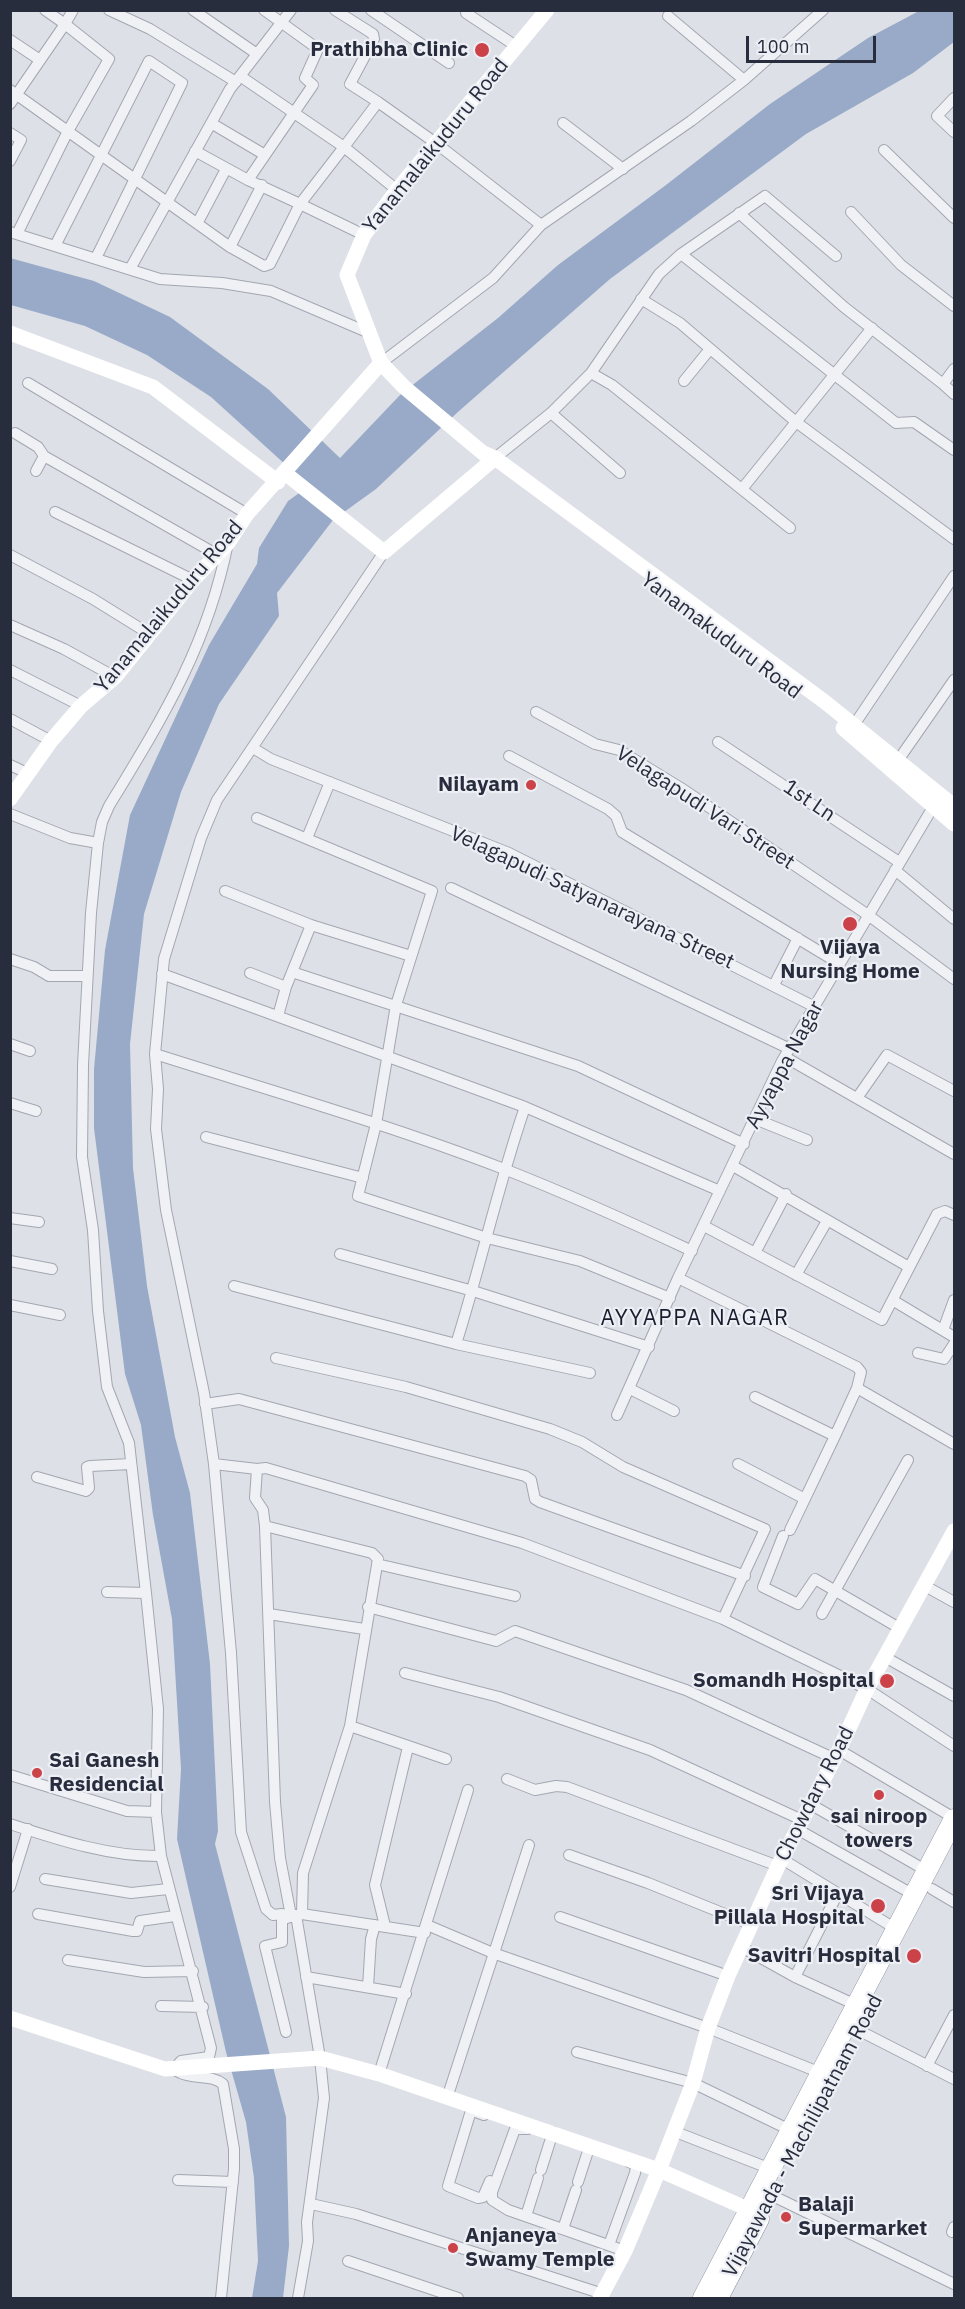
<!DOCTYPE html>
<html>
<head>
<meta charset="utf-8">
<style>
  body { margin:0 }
  #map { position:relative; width:965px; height:2309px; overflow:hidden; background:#dde0e7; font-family:"IBM Plex Sans",sans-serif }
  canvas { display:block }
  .frame { position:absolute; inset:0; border:12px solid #272d3d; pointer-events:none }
  .scale { position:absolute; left:746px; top:36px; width:130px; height:27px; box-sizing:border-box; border:3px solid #272d3d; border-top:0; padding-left:8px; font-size:18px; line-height:21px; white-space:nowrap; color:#272d3d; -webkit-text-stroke:4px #edeff5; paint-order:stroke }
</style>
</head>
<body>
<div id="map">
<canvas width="965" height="2309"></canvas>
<div class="frame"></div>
<div class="scale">100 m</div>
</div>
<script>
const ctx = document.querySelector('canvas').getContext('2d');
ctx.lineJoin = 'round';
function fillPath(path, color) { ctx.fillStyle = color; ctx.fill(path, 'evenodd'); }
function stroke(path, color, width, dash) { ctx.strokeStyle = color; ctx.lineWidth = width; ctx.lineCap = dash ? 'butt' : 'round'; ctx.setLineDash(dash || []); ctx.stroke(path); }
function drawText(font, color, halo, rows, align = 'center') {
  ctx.font = font + ' "IBM Plex Sans",sans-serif'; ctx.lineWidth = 4.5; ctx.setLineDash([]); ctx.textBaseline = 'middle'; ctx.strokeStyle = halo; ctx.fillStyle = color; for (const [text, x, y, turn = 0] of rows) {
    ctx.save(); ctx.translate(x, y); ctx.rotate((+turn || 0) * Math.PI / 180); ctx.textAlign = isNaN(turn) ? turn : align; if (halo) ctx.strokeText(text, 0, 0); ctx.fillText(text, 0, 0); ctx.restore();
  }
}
const water = new Path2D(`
  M919 11H954V42L913 73 806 134 610 279 459 411 376 489 333 520 277 593 279 616 219 704 181 792 144 914 130 1044 133 1168 147 1286 175 1437 190 1493 210 1664 218 1831 215 1844 286 2117 289 2246 283 2298H252L258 2261 254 2178 246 2122 226 2052 177 1839 181 1769 172 1619 153 1515 141 1425 125 1374 94 1128V1069L105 950 130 815 209 645 257 564 259 548 288 501 309 486 211 397 147 355 85 326 11 305 10 258 94 281 170 317 268 389 340 458 401 394 498 318 558 265 666 185 770 104 868 38Z`);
const street = new Path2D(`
  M109 10 150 29 236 82
  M193 10 257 54
  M335 10 373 34 374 39 350 84 378 102 344 147 397 190
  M371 10 449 63
  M466 13 516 46
  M668 16 744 80
  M10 40 40 60
  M10 90 230 247 264 266 270 264 300 204 364 235
  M954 98 937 116 954 132
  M378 102 437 144 541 225
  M10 104 65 24 45 10
  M211 123 265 155
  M563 123 623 169
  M10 133 21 140 10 161
  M884 150 954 218
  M195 151 248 180 300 204 344 147 240 76
  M248 180 313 85 305 78 318 49 264 10
  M851 212 901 265 954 306
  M739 213 844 307 943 384 954 369
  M198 222 226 169
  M10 232 160 279 222 283 271 291 367 332
  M17 234 68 131 109 59 65 24 73 10
  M55 246 149 61 182 83 96 258
  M230 247 262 185
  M681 254 896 423 914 422 954 450
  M130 269 230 89 291 10
  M641 299 680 323 796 422 954 539
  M381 363 493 278 541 225 691 121 744 80 823 10
  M684 381 710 349
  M28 383 247 514
  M943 384 954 394
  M551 413 620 473
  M15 433 38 447 44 456 216 554
  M495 458 551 413 591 373
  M36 471 44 456
  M742 489 872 328
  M55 512 193 580
  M790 528 612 385 591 373 659 274 681 254 765 196 836 256
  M10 555 93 599 151 635
  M10 625 64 649 115 677
  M10 670 81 706
  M536 712 595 744 619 750 681 788 868 915 954 979
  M10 719 51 741
  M854 725 954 576
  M718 742 899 862
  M253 748 271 759 509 853 815 1007
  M509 756 608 809 616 816 622 832 840 964
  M899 759 954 680
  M10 765 27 773
  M10 814 70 838 98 843
  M257 818 432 891 396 1005 376 1124 358 1196 487 1238 580 1261 670 1298
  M307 838 330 782
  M895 870 954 919
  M451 888 790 1049
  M225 891 311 925 411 956
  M10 959 34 967 49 976H87
  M292 972 578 1066 744 1144
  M250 973 286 987 311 925
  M162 974 525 1107 720 1191
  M774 985 798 938
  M278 1016 286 987
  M10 1044 30 1051
  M155 1054C272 1091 390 1125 504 1169 568 1194 630 1222 692 1251
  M785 1057 954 1154
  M857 1098 887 1055 954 1091
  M10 1103 36 1111
  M755 1119 807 1140
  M206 1137 363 1178
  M733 1166 909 1267
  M10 1218 39 1222
  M704 1226 882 1320 937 1214 945 1211 954 1215
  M755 1253 786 1194
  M340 1254 473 1291 649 1347
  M10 1261 52 1269
  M796 1275 827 1221
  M678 1278 857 1367 861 1372 857 1388 835 1436 790 1530
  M234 1286 456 1344 590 1373
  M894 1301 954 1337
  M10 1305 60 1315
  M943 1330 954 1300
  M456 1344C481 1265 498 1185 525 1107
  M918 1353 944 1359 954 1344
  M276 1358 406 1387 550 1429 582 1442 623 1467 765 1529 723 1619
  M857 1388 954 1444
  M630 1389 674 1411
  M755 1397 835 1436
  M205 1404 239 1399 525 1476 531 1480 535 1499 540 1502 745 1576
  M617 1415 678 1278 782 1061 936 802
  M214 1464 257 1469
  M738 1464 805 1499
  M37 1477 86 1491 89 1488 87 1467 90 1466 131 1464
  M265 1526 372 1553 378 1559 350 1726 303 1873 302 1914 287 1918 282 1914 273 1915 266 1909 241 1832 231 1653 214 1464 204 1393 166 1210 156 1129 158 1089 155 1054 164 959 201 838 217 800 384 552
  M783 1536 763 1587 798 1604 815 1579 901 1629
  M377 1564 515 1596
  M925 1586 954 1602
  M107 1592 146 1593
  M368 1607 496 1641 515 1631 686 1690 835 1759
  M269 1614 364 1629
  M822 1614 908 1460
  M885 1657 954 1696
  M405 1673 499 1697 650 1750 802 1820
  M350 1726 446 1759
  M839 1750 954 1818
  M10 1775 127 1811 156 1812
  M507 1779 535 1790 556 1786 567 1787 778 1866
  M810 1804 927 1871
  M10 1824C59 1840 110 1857 161 1856
  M797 1829 914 1895
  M569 1855 648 1883 752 1925
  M782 1859 896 1929
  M45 1879 131 1893 168 1889
  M10 1887 28 1829
  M932 1889 954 1902
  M38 1914 133 1931H137L140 1921 175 1916
  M282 1914V1942L265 1946 286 2032
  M302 1914 425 1933
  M296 1915 320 2058 324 2098 307 2222 308 2241 298 2298
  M291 1916 280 1858 275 1802 265 1526 263 1510 255 1498 257 1469 266 1468 522 1543 723 1619 867 1689 954 1746
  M560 1917 728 1976
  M427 1925 493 1953 708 2028 821 2073
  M385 1926 375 1885 408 1747
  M743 1948 795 1977 856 2005
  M68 1960 144 1972 193 1971
  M306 1977 406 1994
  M795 1977 837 1895
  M368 1987 371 1939 375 1925
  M161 2006 203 2007
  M858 2030 954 2079
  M577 2052 693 2083 792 2131
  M927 2066 954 2015
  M379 2074 468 1790
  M448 2095 529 1845
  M484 2115 473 2111 470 2114 448 2186 478 2198 483 2197 490 2181
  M528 2129H515L492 2192V2200L508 2210 625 2251
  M673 2131 771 2169
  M541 2170 553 2132
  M178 2180 233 2182
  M578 2182 590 2145
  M771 2195 954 2284
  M311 2204 356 2214 603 2294
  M526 2216 538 2178
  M563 2229 576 2190
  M952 2232 954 2227
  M609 2245 635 2173 636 2165 629 2162
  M348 2261 458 2298
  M221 2298 234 2169V2149L223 2084C210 2073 189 2081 174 2069L181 2061 209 2057 211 2048 161 1856 156 1812 158 1709 146 1593 129 1443 107 1387 98 1311 93 1230 82 1157 83 1065 91 913 98 843 102 822 109 806C163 717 207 647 228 543`);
const secondary = new Path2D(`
  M10 333 153 387 278 482
  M381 363 404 387 483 453 495 458 825 702 954 806
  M285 473 384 552 495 458
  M843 728 954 824
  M10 799 51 741 81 706 115 677 193 580 228 543 247 514 381 363 347 275 364 235 397 190 547 10
  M10 2018 165 2069 320 2058 379 2074 659 2170 757 2213
  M600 2298 625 2251 659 2170 693 2083 708 2028 728 1976 778 1866 839 1750 867 1689 954 1531`);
const highway = new Path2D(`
  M703 2298 954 1819
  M718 2298 759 2219`);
const markers = [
  [482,50,8,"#cb4348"],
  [531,785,6,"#cb4348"],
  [850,924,8,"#cb4348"],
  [887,1681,8,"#cb4348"],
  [37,1773,6,"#cb4348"],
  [879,1795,6,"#cb4348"],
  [878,1906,8,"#cb4348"],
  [914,1956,8,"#cb4348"],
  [786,2217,6,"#cb4348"],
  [453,2248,6,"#cb4348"]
];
const poiNames = [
  ["Prathibha Clinic",468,50],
  ["Nilayam",519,785],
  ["Vijaya",850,948,"center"],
  ["Nursing Home",850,972,"center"],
  ["Somandh Hospital",874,1681],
  ["Sai Ganesh",49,1761,"left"],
  ["Residencial",49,1785,"left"],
  ["sai niroop",879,1817,"center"],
  ["towers",879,1841,"center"],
  ["Sri Vijaya",864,1894],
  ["Pillala Hospital",864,1918],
  ["Savitri Hospital",900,1956],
  ["Balaji",798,2205,"left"],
  ["Supermarket",798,2229,"left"],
  ["Anjaneya",465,2236,"left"],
  ["Swamy Temple",465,2260,"left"]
];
const streetNames = [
  ["Yanamalaikuduru Road",436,146,-51],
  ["Yanamalaikuduru Road",169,607,-50],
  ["Yanamakuduru Road",721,636,37],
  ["1st Ln",809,801,34],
  ["Velagapudi Vari Street",705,808,33],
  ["Velagapudi Satyanarayana Street",592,898,25],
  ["Ayyappa Nagar",785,1065,-62],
  ["Chowdary Road",815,1794,-63],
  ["Vijayawada - Machilipatnam Road",803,2136,-62]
];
const neighbourhoodNames = [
  ["AYYAPPA NAGAR",695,1319]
];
fillPath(water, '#98aac7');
stroke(street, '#a3a7b1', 12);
stroke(highway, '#858c9d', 21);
stroke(street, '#f0f1f5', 10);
stroke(secondary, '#fff', 15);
stroke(highway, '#fff', 20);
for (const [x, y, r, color] of markers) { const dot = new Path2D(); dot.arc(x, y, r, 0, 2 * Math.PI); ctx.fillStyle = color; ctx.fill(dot); stroke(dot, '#edeff5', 2); }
drawText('bold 21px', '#272d3d', '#edeff5', poiNames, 'right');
drawText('21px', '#272d3d', '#edeff5', streetNames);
ctx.letterSpacing = '1.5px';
drawText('22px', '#191e2e', '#edeff5', neighbourhoodNames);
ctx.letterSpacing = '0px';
</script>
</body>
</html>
